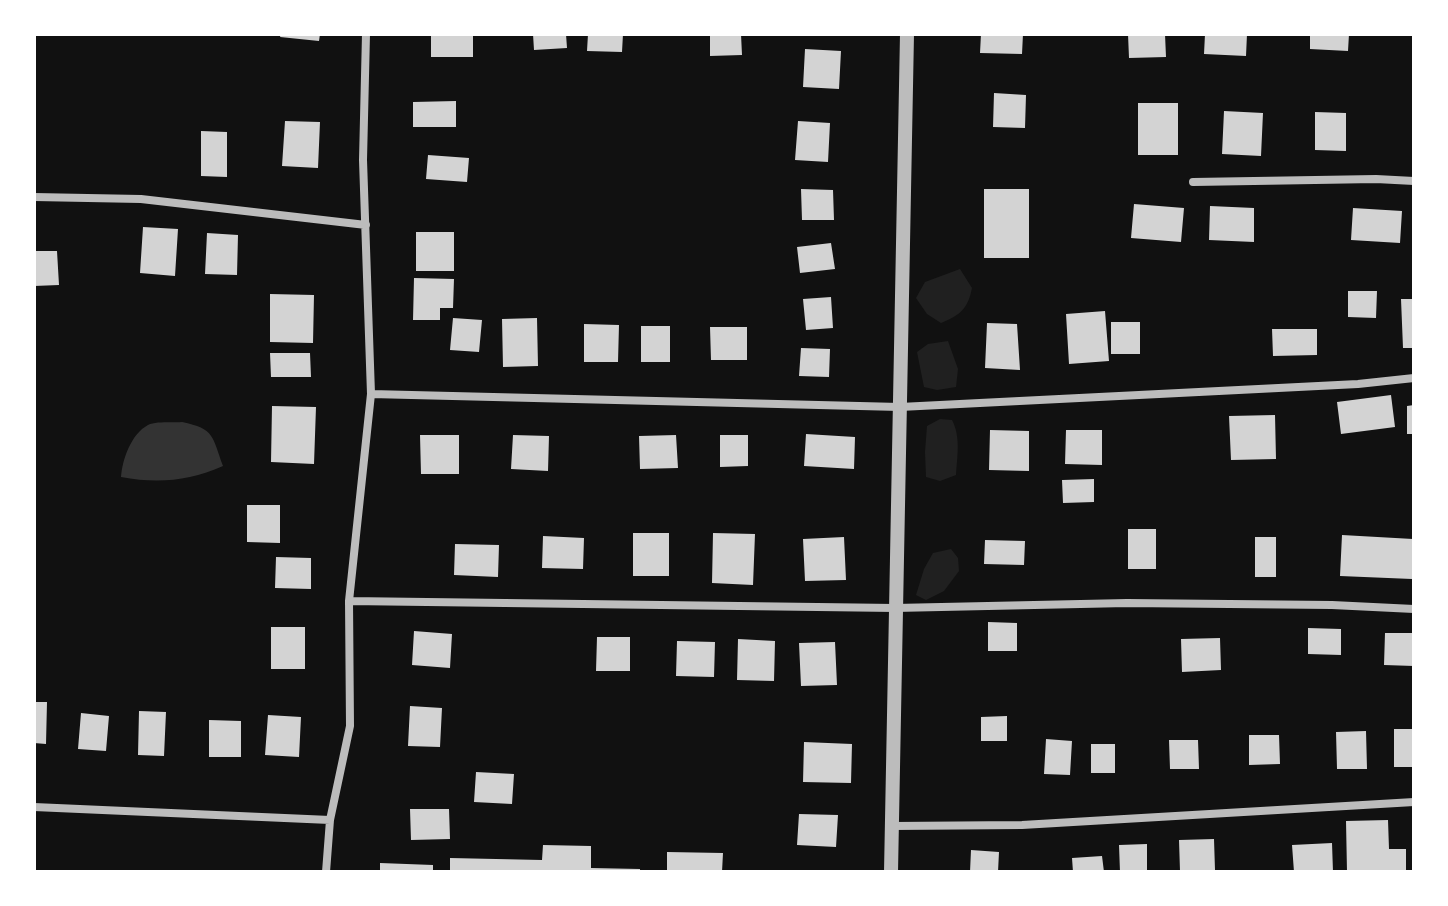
<!DOCTYPE html>
<html>
<head>
<meta charset="utf-8">
<style>
  body { margin:0 }
  #map { position:relative; width:1448px; height:906px; overflow:hidden; background:#111; font-family:"IBM Plex Sans",sans-serif }
  canvas { display:block }
  .frame { position:absolute; inset:0; border:36px solid #fff; pointer-events:none }
</style>
</head>
<body>
<div id="map">
<canvas width="1448" height="906"></canvas>
<div class="frame"></div>
</div>
<script>
const ctx = document.querySelector('canvas').getContext('2d');
ctx.lineJoin = 'round';
function fillPath(path, color) { ctx.fillStyle = color; ctx.fill(path, 'evenodd'); }
function stroke(path, color, width, dash) { ctx.strokeStyle = color; ctx.lineWidth = width; ctx.lineCap = dash ? 'butt' : 'round'; ctx.setLineDash(dash || []); ctx.stroke(path); }
const green = new Path2D(`
  M960 269 972 288C968 308 961 315 941 323L927 314 916 298 925 282Z
  M948 341 958 369 956 387 937 390 924 387 917 352 928 344Z
  M940 419 952 420C961 437 957 457 956 475L940 481 926 477 925 452 927 426Z
  M951 549 958 558 959 571 944 591 926 600 916 595 924 569 933 553Z`);
const water = new Path2D(`
  M182 422C215 429 212 436 223 466 189 481 158 484 121 477 122 460 131 434 148 425 156 421 172 423 182 422Z`);
const building = new Path2D(`
  M281 34H320L319 41 280 37Z
  M431 34H473V57H431Z
  M533 34H566L567 48 534 50Z
  M588 34H623L622 52 587 51Z
  M710 34H741L742 55 710 56Z
  M981 34H1023L1022 54 980 53Z
  M1128 34H1165L1166 57 1129 58Z
  M1205 34H1247L1246 56 1204 54Z
  M1310 34H1349L1348 51 1310 49Z
  M805 49 841 51 839 89 803 87Z
  M994 93 1026 95 1025 128 993 127Z
  M456 101V127H413V102Z
  M1138 103H1178V155H1138Z
  M1224 111 1263 113 1261 156 1222 154Z
  M1315 112 1346 113V151L1315 150Z
  M285 121 320 122 318 168 282 166Z
  M798 121 830 123 828 162 795 160Z
  M201 131 227 132V177L201 176Z
  M428 155 469 158 467 182 426 179Z
  M801 189 833 190 834 220H802Z
  M984 189H1029V258H984Z
  M1134 204 1184 208 1181 242 1131 238Z
  M1210 206 1254 208V242L1209 240Z
  M1353 208 1402 211 1400 243 1351 240Z
  M143 227 178 229 175 276 140 273Z
  M416 232H454V271H416Z
  M207 233 238 235 237 275 205 274Z
  M831 243 835 269 800 273 797 247Z
  M34 251H57L59 285 34 286Z
  M414 278 454 279 453 308H440V320H413Z
  M1348 291H1377L1376 318 1348 317Z
  M270 294 314 295 313 343 270 342Z
  M831 297 833 328 806 330 803 299Z
  M1401 299H1414V348H1403Z
  M1105 311 1109 361 1069 364 1066 314Z
  M453 318 482 320 479 352 450 350Z
  M537 318 538 366 503 367 502 319Z
  M1111 322H1140V354H1111Z
  M987 323 1017 324 1020 370 985 368Z
  M584 324 619 325 618 362H584Z
  M641 326H670V362H641Z
  M710 327H747V360H711Z
  M1272 329H1317V355L1273 356Z
  M801 348 830 349 829 377 799 376Z
  M270 353H310L311 377H271Z
  M1391 395 1395 427 1341 434 1337 402Z
  M1414 405V434H1407V406Z
  M272 406 316 407 314 464 271 462Z
  M1275 415 1276 459 1231 460 1229 416Z
  M990 430 1029 431V471L989 470Z
  M1066 430H1102V465L1065 464Z
  M806 434 855 437 854 469 804 466Z
  M420 435H459V474H421Z
  M513 435 549 436 548 471 511 469Z
  M676 435 678 468 640 469 639 436Z
  M720 435H748V466L720 467Z
  M1094 479V502L1063 503 1062 480Z
  M247 505H280V543L247 542Z
  M1128 529H1156V569H1128Z
  M633 533H669V576H633Z
  M713 533 755 534 753 585 712 583Z
  M1342 535 1413 539 1412 579 1340 576Z
  M543 536 584 538 583 569 542 568Z
  M844 537 846 580 805 581 803 539Z
  M1255 537H1276V577H1255Z
  M985 540 1025 541 1024 565 984 564Z
  M455 544 499 545 498 577 454 575Z
  M276 557 311 558V589L275 588Z
  M988 622 1017 623V651H988Z
  M271 627H305V669H271Z
  M1308 628 1341 629V655L1308 654Z
  M414 631 452 634 450 668 412 665Z
  M1385 633H1414V666L1384 665Z
  M597 637H630V671H596Z
  M1220 638 1221 670 1182 672 1181 639Z
  M738 639 775 641 774 681 737 680Z
  M677 641 715 642 714 677 676 676Z
  M835 642 837 685 801 686 799 643Z
  M34 702H47L46 744 34 743Z
  M410 706 442 708 440 747 408 746Z
  M139 711 166 712 164 756 138 755Z
  M81 713 109 716 106 751 78 749Z
  M268 715 301 717 299 757 265 755Z
  M1007 716V741H981V717Z
  M209 720 241 721V757H209Z
  M1394 729H1414V767H1394Z
  M1366 731 1367 769H1337L1336 732Z
  M1249 735H1279L1280 764 1249 765Z
  M1046 739 1072 741 1070 775 1044 774Z
  M1169 740H1198L1199 769H1170Z
  M804 742 852 744 851 783 803 782Z
  M1091 744H1115V773H1091Z
  M476 772 514 774 512 804 474 802Z
  M410 809H449L450 839 411 840Z
  M799 814 838 815 836 847 797 845Z
  M1388 820 1389 849H1406V872H1347L1346 821Z
  M1214 839 1215 870 1180 871 1179 840Z
  M1332 843 1333 872H1294L1292 845Z
  M1147 844V872H1120L1119 845Z
  M543 845 591 846V868L640 869V872H450V858L542 860Z
  M971 850 999 852 998 872H970Z
  M667 852 723 853 722 872H667Z
  M1102 856 1104 872H1073L1072 858Z
  M380 863 433 865V872H380Z`);
const minor = new Path2D(`
  M1193 182 1376 179 1414 181
  M34 197 141 199 366 225
  M371 394 900 407 1358 384 1414 378
  M349 601 895 608 1127 603 1332 605 1414 609
  M34 807 330 820
  M892 826 1022 825 1414 802
  M326 872 330 820 350 726 349 601 371 394 363 160 366 34`);
const tertiary = new Path2D(`
  M891 872 907 34`);
fillPath(green, '#202020');
fillPath(water, '#333');
fillPath(building, '#d3d3d3');
stroke(minor, '#bcbcbc', 8);
stroke(tertiary, '#bcbcbc', 14);
</script>
</body>
</html>
